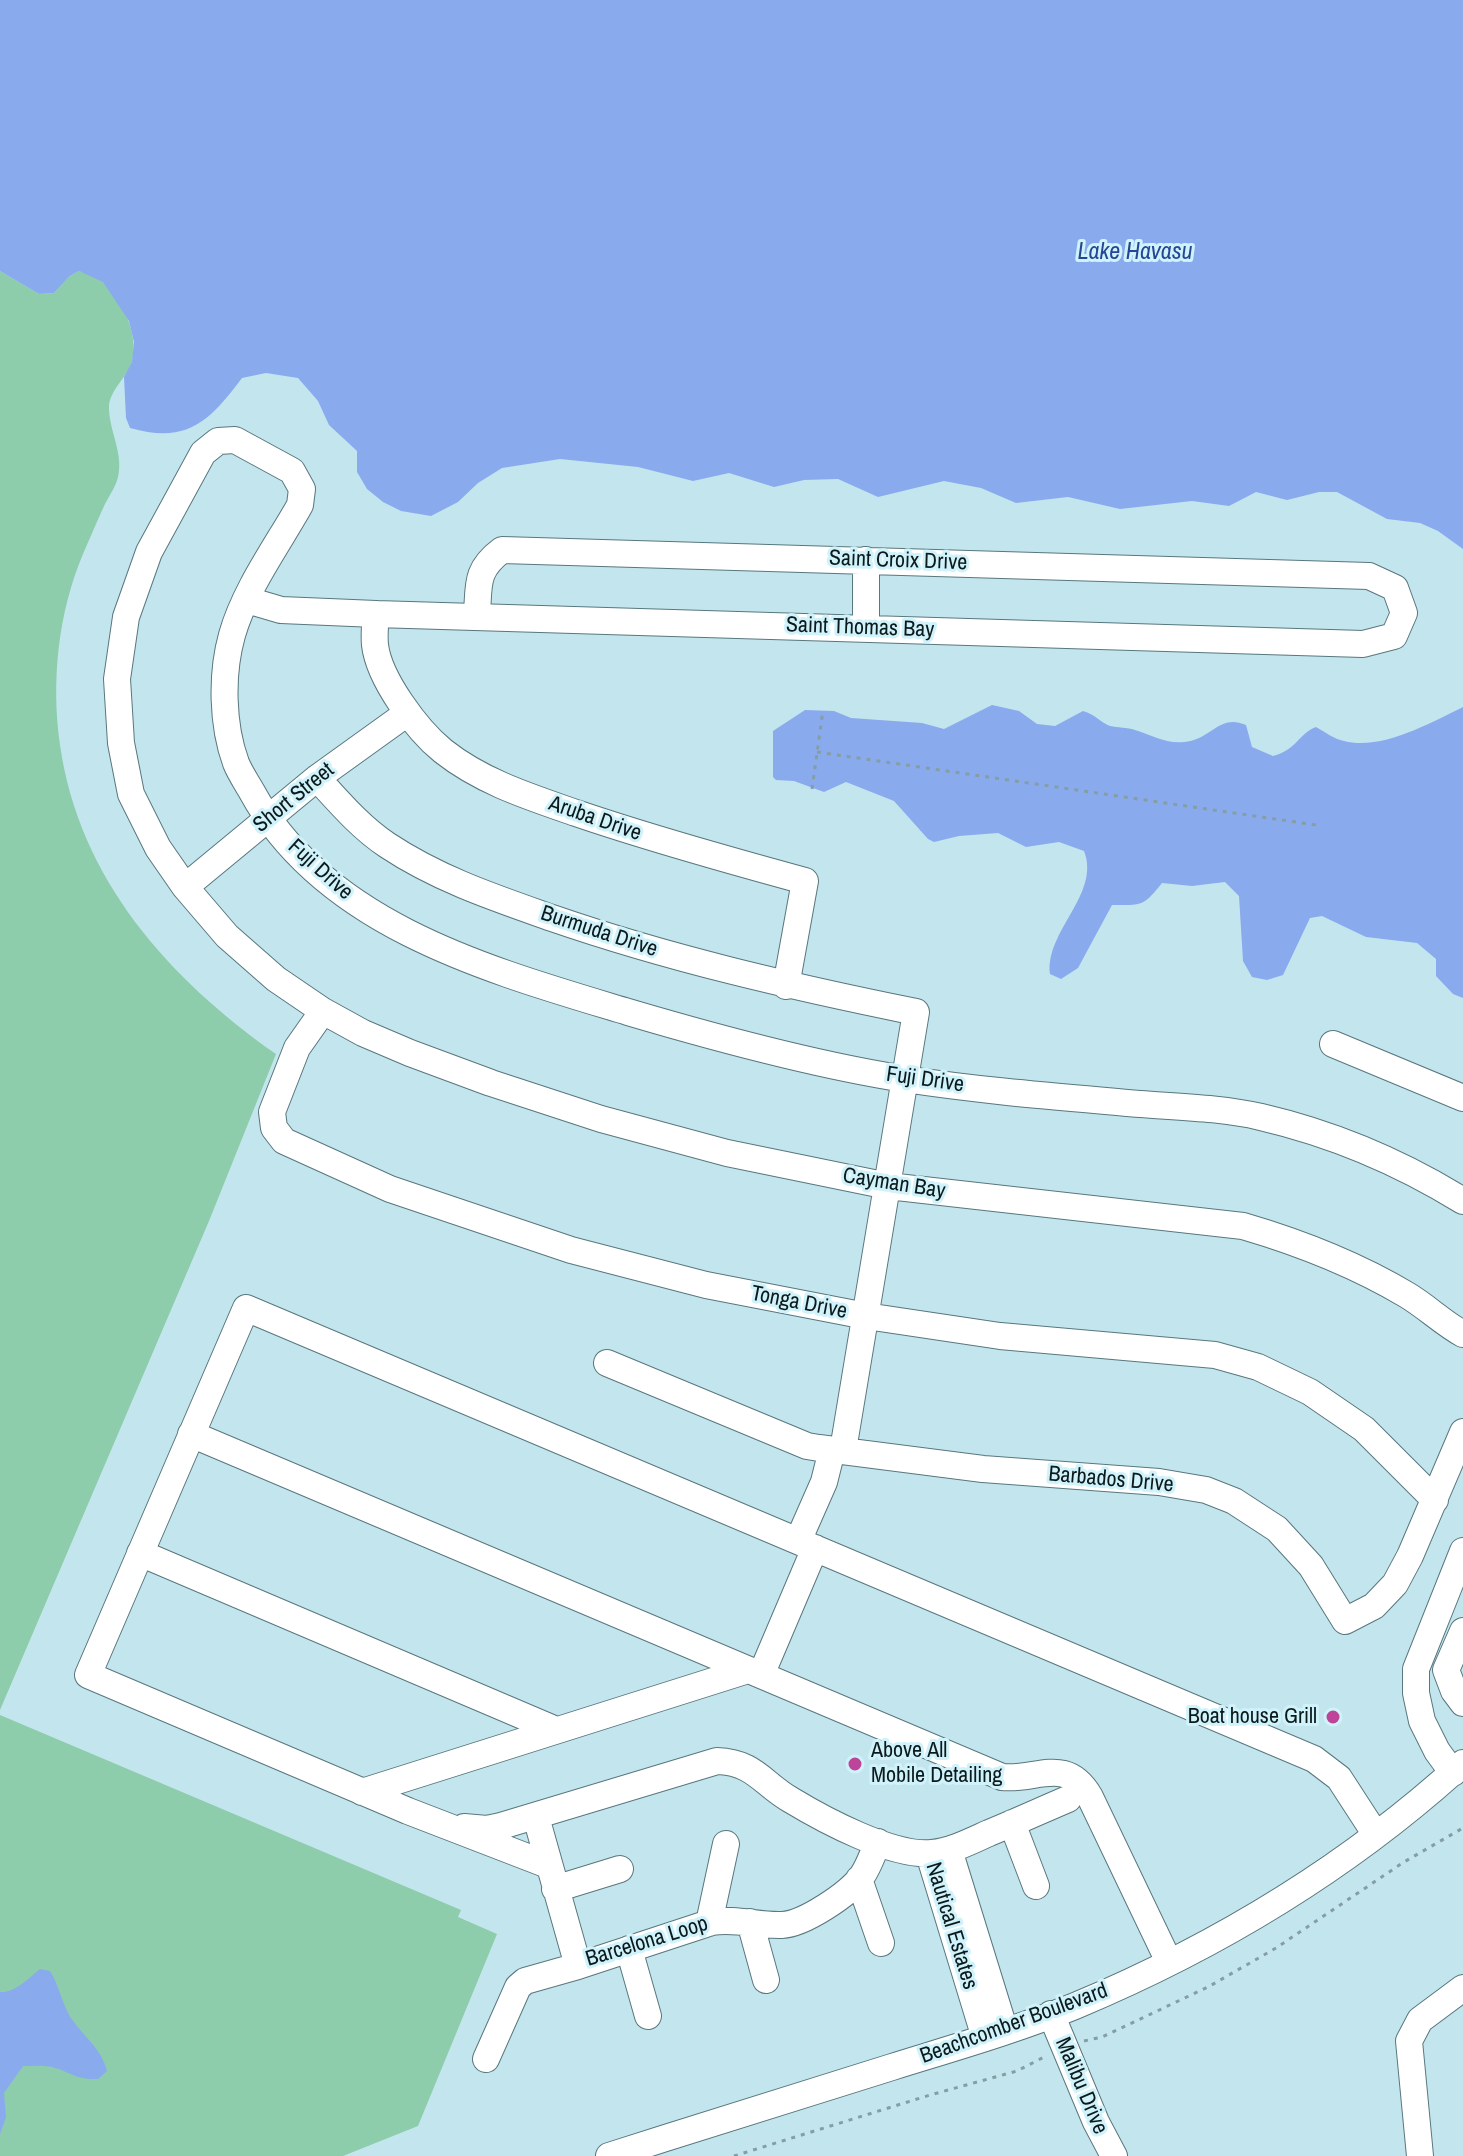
<!DOCTYPE html>
<html>
<head>
<meta charset="utf-8">
<style>
  body { margin:0 }
  canvas { display:block; background:#c3e5ed }
</style>
</head>
<body>
<canvas width="1463" height="2156"></canvas>
<script>
const ctx = document.querySelector('canvas').getContext('2d');
ctx.lineJoin = 'round';
function fillPath(path, color) { ctx.fillStyle = color; ctx.fill(path, 'evenodd'); }
function stroke(path, color, width, dash) { ctx.strokeStyle = color; ctx.lineWidth = width; ctx.lineCap = dash ? 'butt' : 'round'; ctx.setLineDash(dash || []); ctx.stroke(path); }
function drawText(font, color, halo, rows, align = 'center') {
  ctx.font = font + ' "Archivo Narrow",sans-serif'; ctx.lineWidth = 6; ctx.setLineDash([]); ctx.textBaseline = 'middle'; ctx.strokeStyle = halo; ctx.fillStyle = color; for (const [text, x, y, turn = 0] of rows) {
    ctx.save(); ctx.translate(x, y); ctx.rotate((+turn || 0) * Math.PI / 180); ctx.textAlign = isNaN(turn) ? turn : align; if (halo) ctx.strokeText(text, 0, 0); ctx.fillText(text, 0, 0); ctx.restore();
  }
}
const green = new Path2D(`
  M0 271 39 294 54 293 70 276 79 271C87 274 95 275 101 280 123 298 139 335 132 362 127 377 111 389 109 405 108 429 124 453 118 477 116 486 109 496 105 504 97 521 90 538 83 554 58 613 51 682 60 745 79 879 169 979 276 1054L209 1221 0 1710Z
  M0 1715 461 1910 458 1917 497 1934 418 2126 343 2156H0Z`);
const water = new Path2D(`
  M0 0H1463V549L1438 531 1420 523 1387 519 1337 492H1319L1287 500 1256 492 1229 506 1192 501 1120 509 1068 497 1016 503 981 488 944 481 878 497 838 479 804 480 774 487 729 473 693 481 638 467 560 459 502 468 478 483 458 502 431 516 401 511 383 502 367 489 357 472V451L329 425 318 401 298 378 266 373 242 378C209 422 187 444 130 428L126 418 124 377 132 362 134 342 129 321 103 282 79 271 70 276 54 293 39 294 0 271Z
  M992 705 1019 711 1037 724 1055 726 1083 711C1095 714 1101 723 1110 726 1118 728 1127 727 1135 730 1151 735 1166 744 1184 742 1211 740 1219 713 1246 725L1252 747 1273 756C1297 750 1299 733 1316 727 1325 732 1334 739 1344 741 1381 751 1430 723 1463 707V998L1453 994 1436 976V959L1417 943 1366 937 1322 916 1310 918 1283 975 1267 980 1252 977 1243 961 1239 896 1225 882 1192 886 1162 883C1143 907 1142 905 1112 905L1078 968 1061 979 1050 974C1045 931 1101 894 1084 851L1059 842 1026 847 998 833 959 836 934 842 928 839 894 801 846 782 824 792 794 781 776 780 773 777V731L805 710 834 711 851 718 922 723 944 729Z
  M40 1969 50 1971C59 1985 62 2004 71 2018 83 2036 102 2049 107 2071L98 2079C75 2080 71 2072 52 2067 43 2065 32 2066 23 2066L4 2093 6 2117 0 2134V1992C15 1993 29 1978 40 1969Z`);
const path = new Path2D(`
  M817 752 1316 825
  M812 789 823 710
  M1084 2041 1102 2037 1208 1987 1276 1948 1404 1862 1463 1828
  M734 2156 930 2095 1017 2071 1044 2057`);
const minor = new Path2D(`
  M247 600 281 610 376 614 1363 644 1394 636 1404 613 1395 588 1369 576 502 550C475 570 479 585 477 615
  M376 614C375 624 374 635 375 645 379 679 417 730 443 751 482 782 530 797 576 813 652 839 728 860 805 881L786 986
  M866 628V560
  M317 778C339 802 360 827 387 845 438 879 495 898 552 918 671 959 793 987 916 1012L843 1450
  M185 887 317 778 406 714
  M323 1011 297 1048 272 1112 274 1128 284 1141 390 1189 571 1250 706 1285 866 1316 1000 1336 1215 1355 1258 1367 1310 1392 1364 1429 1435 1500
  M1333 1044 1463 1098
  M1463 1201C1400 1162 1334 1134 1261 1117 1222 1108 1180 1107 1140 1104 1062 1097 982 1091 905 1079 815 1065 716 1038 628 1012 492 971 325 926 252 792 247 783 240 773 236 763 222 725 221 674 232 635 245 589 277 546 300 505L302 489 292 471 235 440 218 441 203 453 149 552 126 617 117 679 121 743 131 794 158 848 185 887 227 936 276 979 323 1011 363 1033 410 1053 491 1083 601 1119 727 1153 888 1186 1243 1226C1301 1243 1355 1264 1407 1295 1427 1307 1443 1323 1463 1334
  M607 1363 807 1446 819 1448 983 1469 1159 1482 1206 1490 1234 1501 1277 1529 1311 1566 1345 1621 1374 1606 1395 1584 1410 1556 1463 1432
  M191 1434 1002 1777C1037 1781 1066 1755 1090 1797L1169 1962
  M798 1541 824 1482 832 1450
  M140 1553 556 1730
  M1463 1631 1446 1670 1454 1691 1463 1703
  M761 1675 815 1548
  M1453 1773 1437 1751 1422 1721 1416 1693V1669L1463 1551
  M362 1792 748 1670
  M536 1817 578 1966 712 1922C736 1918 758 1926 782 1925 804 1924 849 1894 862 1876 869 1866 873 1853 878 1842
  M1012 1823 1036 1886
  M464 1827 487 1829 501 1826 717 1761C754 1762 763 1784 791 1800 824 1820 893 1857 932 1853 952 1851 971 1841 989 1833 1016 1822 1042 1810 1068 1799
  M949 1850 1005 2031
  M929 1854 985 2038
  M548 1865 408 1811 88 1675 246 1308 1314 1759 1339 1778 1376 1835
  M859 1879 881 1943
  M555 1889 620 1869
  M750 1922 766 1980
  M709 1923 726 1844
  M629 1949 648 2016
  M1051 2014 1096 2122 1114 2156
  M486 2059 518 1987 525 1981 578 1966
  M609 2156C703 2126 797 2097 892 2067 953 2048 1016 2030 1075 2006 1216 1947 1350 1866 1463 1763
  M1420 2156 1409 2041 1420 2020 1463 1988`);
const markers = [
  [1333,1717,8,"#bd4498"],
  [855,1764,8,"#bd4498"]
];
const streetNames = [
  ["Saint Croix Drive",898,561,2],
  ["Saint Thomas Bay",860,628,2],
  ["Short Street",294,798,-39],
  ["Aruba Drive",595,819,19],
  ["Fuji Drive",320,870,42],
  ["Burmuda Drive",599,932,18],
  ["Fuji Drive",925,1080,8],
  ["Cayman Bay",894,1184,9],
  ["Tonga Drive",799,1303,11],
  ["Barbados Drive",1111,1480,5],
  ["Nautical Estates",951,1926,73],
  ["Barcelona Loop",647,1942,-17],
  ["Beachcomber Boulevard",1014,2024,-20],
  ["Malibu Drive",1081,2086,67]
];
const poiNames = [
  ["Boat house Grill",1317,1717],
  ["Above All",871,1751,"left"],
  ["Mobile Detailing",871,1776,"left"]
];
const waterNames = [
  ["Lake Havasu",1135,253]
];
fillPath(green, '#8dcdac');
fillPath(water, '#8aaaee');
stroke(minor, '#58777e', 28);
stroke(path, '#849ea4', 3, [4, 6]);
stroke(minor, '#fff', 26);
for (const [x, y, r, color] of markers) { const dot = new Path2D(); dot.arc(x, y, r, 0, 2 * Math.PI); ctx.fillStyle = color; ctx.fill(dot); stroke(dot, '#d0f3fb', 3); }
drawText('22px', '#0d1a1c', '#d0f3fb', streetNames);
drawText('22px', '#0d1a1c', '#d0f3fb', poiNames, 'right');
drawText('italic 24px', '#264695', '#d0f3fb', waterNames);
</script>
</body>
</html>
